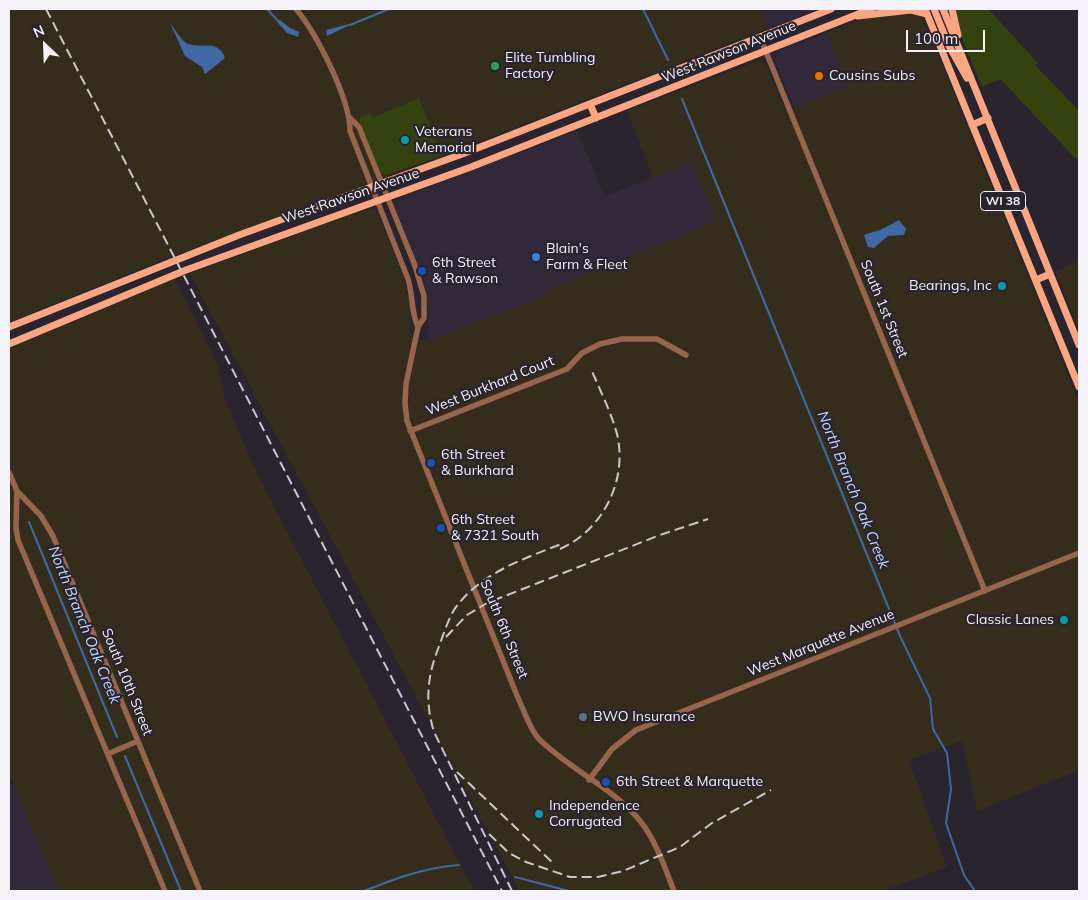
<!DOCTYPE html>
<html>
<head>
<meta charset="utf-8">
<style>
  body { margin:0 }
  #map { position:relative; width:1088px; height:900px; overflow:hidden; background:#29242e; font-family:Mulish,sans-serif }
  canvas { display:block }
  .frame { position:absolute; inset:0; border:10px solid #f5f2f9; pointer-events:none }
  .north { position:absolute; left:20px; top:20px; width:50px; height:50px; -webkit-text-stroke:4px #29242e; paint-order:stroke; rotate:336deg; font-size:14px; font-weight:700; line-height:20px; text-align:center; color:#f5f2f9 }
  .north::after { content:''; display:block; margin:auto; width:18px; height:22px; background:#f5f2f9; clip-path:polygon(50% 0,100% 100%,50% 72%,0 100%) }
  .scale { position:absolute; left:906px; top:30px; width:79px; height:22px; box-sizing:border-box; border:2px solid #f5f2f9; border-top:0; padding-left:6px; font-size:15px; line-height:18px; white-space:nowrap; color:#f5f2f9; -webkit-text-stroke:4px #29242e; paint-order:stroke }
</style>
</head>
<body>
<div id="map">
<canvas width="1088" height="900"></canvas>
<div class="frame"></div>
<div class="north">N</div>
<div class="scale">100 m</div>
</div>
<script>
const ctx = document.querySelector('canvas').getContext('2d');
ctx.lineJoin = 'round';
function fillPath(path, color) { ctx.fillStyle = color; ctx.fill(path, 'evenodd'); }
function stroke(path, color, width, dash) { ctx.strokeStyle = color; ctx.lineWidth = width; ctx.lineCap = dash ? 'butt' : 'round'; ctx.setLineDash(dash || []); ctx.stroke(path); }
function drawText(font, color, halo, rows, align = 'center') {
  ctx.font = font + ' Mulish,sans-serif'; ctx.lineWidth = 4.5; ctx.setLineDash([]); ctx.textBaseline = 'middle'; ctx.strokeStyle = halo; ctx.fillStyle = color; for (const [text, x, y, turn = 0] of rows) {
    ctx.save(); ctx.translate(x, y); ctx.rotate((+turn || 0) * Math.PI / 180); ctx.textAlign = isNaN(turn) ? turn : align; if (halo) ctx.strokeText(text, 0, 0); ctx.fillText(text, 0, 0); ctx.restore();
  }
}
const built = new Path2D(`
  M761 9H818L769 28Z
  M826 33 848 87 794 107 775 61 776 55 779 51Z
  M577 131 605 197 692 161 717 221 543 293 544 296 428 341 429 317 425 283 396 209 398 199Z
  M13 784 59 891H9V785Z`);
const industrial = new Path2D(`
  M9 9H761L769 28 442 156 164 259 9 322Z
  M914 13 922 17 925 23 1079 403V770L977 811 962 741 909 760 947 867 883 891H520L190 274 353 213 372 209 379 215 404 279 410 302 409 336 428 341 544 296 543 292 717 221 692 162 653 178 627 111 760 60 767 66 785 111 848 87 826 33 859 20Z
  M1079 261V332L1055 271Z
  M175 279 218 365 224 395 232 416 258 476 474 891H59L9 774V349Z`);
const green = new Path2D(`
  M954 9H988L1038 63 1035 65 1079 111V162L1000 79 982 87 964 44Z
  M419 98 442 156 386 175 381 173 359 120 361 117 370 113 372 118Z`);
const water = new Path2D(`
  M280 20 290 28 299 32 298 37 287 33 277 22Z
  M170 23C175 29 181 41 188 44 203 49 218 39 225 58L205 74 202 67 185 56Z
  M349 24 350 25 327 36 326 30Z
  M899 220 906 229 904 235 888 236 874 248 868 247 864 235 880 230Z`);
const stream = new Path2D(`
  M267 9 279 22
  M643 9 668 60
  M350 25 389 9
  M682 99 900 636 930 698 933 729 947 753 951 789 946 823 964 875 975 891
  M29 522 117 737
  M125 756 181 891
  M515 877 569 891
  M364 891C397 878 423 868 459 865`);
const minor = new Path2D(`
  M296 9C317 34 350 99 350 131L408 279C413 295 411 313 418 327
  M760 37 985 591
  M350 118 359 127 414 263 424 296V318L418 327 406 384 405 403 407 421 518 698C524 710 530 730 539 739 570 770 614 788 641 822 656 841 665 868 674 891
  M410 431 567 369 582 353 600 344 622 339H657L686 355
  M9 472 17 491 41 516 53 536 200 891
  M17 491 16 528 18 540 165 891
  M110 753 138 741
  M589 780 612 749 636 730 1079 553`);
const major = new Path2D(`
  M925 9 1079 387
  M934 9 949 46 967 78
  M943 9 1079 345
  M952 9 958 35
  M858 16 911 10 927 14
  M590 104 596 118
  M972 125 988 118
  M1036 280 1050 274
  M9 327 239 235 465 153 831 9
  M9 344 186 270 471 167 871 9`);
const rail = new Path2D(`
  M46 9 502 891
  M560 549C603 530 628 480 617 434 611 412 600 390 591 369
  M446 637 467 615 487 603 660 535 708 519
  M457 772 553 863
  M489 834 509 853 526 862 570 877H598L623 871 680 847 712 823 771 790
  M512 891 434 732C425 703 427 677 438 649 443 636 447 622 454 610 478 574 525 558 564 543`);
const markers = [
  [495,66,5,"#2e9e5b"],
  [819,76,5,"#e8710a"],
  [405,140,5,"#0f9aa8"],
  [536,257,5,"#3f7fe0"],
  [422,271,5,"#1a4fb4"],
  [1002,286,5,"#0f9aa8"],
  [431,463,5,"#1a4fb4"],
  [441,528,5,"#1a4fb4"],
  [1064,620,5,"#0f9aa8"],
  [583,717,5,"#5c6f8a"],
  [606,782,5,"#1a4fb4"],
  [539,814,5,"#0f9aa8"]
];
const shields = [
  [1003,201,45]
];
const shieldNames = [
  ["WI 38",1003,201]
];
const streetNames = [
  ["West Rawson Avenue",729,52,-22],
  ["West Rawson Avenue",351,196,-19],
  ["South 1st Street",884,309,68],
  ["West Burkhard Court",490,386,-22],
  ["South 6th Street",504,629,68],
  ["West Marquette Avenue",821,643,-22],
  ["South 10th Street",127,682,68]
];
const poiNames = [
  ["Elite Tumbling",505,58],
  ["Factory",505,74],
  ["Cousins Subs",829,76],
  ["Veterans",415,132],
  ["Memorial",415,148],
  ["Blain's",546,249],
  ["Farm & Fleet",546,265],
  ["6th Street",432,263],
  ["& Rawson",432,279],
  ["Bearings, Inc",992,286,"right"],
  ["6th Street",441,455],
  ["& Burkhard",441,471],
  ["6th Street",451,520],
  ["& 7321 South",451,536],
  ["Classic Lanes",1054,620,"right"],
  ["BWO Insurance",593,717],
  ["6th Street & Marquette",616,782],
  ["Independence",549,806],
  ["Corrugated",549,822]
];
const waterNames = [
  ["North Branch Oak Creek",853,490,68],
  ["North Branch Oak Creek",84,625,68]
];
fillPath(built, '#312939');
fillPath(industrial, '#342d1c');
fillPath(green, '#344210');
fillPath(water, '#3f68a4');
stroke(stream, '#3f68a4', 2);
stroke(minor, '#97644c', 5.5);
stroke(major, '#fba680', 7);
stroke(rail, '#cac7cf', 2, [10, 5]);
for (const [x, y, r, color] of markers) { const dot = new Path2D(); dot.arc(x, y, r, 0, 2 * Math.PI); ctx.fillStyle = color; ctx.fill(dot); stroke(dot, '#29242e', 2); }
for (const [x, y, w] of shields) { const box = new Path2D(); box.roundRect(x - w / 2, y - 9.5, w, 19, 4); ctx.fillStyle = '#29242e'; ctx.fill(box); stroke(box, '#f5f2f9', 1); }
drawText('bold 12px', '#f5f2f9', null, shieldNames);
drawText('14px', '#f5f2f9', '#29242e', streetNames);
drawText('14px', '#f5f2f9', '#29242e', poiNames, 'left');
drawText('italic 15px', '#c0d8fb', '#29242e', waterNames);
</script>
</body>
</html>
